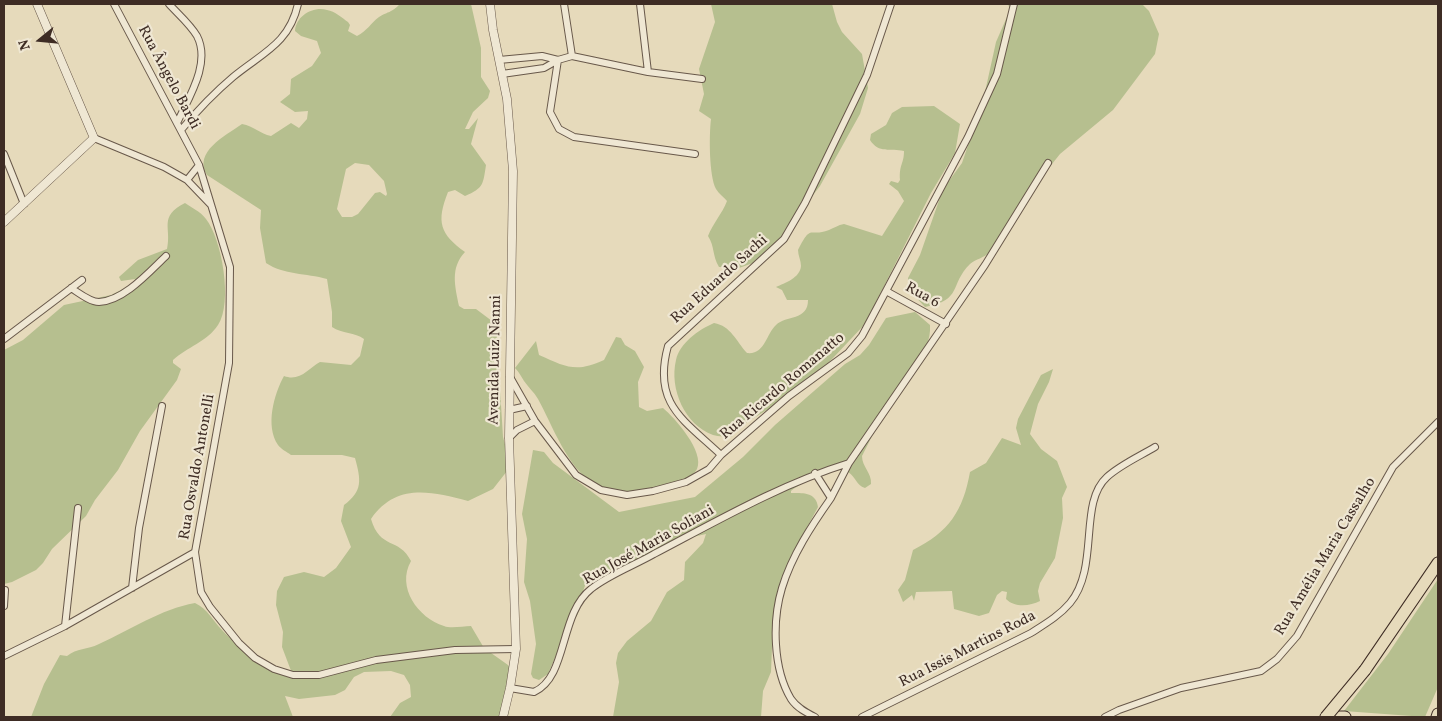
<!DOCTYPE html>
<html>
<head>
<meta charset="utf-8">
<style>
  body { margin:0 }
  #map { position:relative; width:1442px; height:721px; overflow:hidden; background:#e6dabb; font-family:Vollkorn,serif }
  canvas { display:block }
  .frame { position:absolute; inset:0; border:5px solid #3e2c24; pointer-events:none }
  .north { position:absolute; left:15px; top:15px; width:50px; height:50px; -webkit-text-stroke:4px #efe7d3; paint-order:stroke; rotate:253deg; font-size:14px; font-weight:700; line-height:20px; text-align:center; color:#3e2c24 }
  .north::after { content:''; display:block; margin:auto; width:18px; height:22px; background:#3e2c24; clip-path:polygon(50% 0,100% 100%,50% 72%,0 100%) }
</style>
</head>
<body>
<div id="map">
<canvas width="1442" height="721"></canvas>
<div class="frame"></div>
<div class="north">N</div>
</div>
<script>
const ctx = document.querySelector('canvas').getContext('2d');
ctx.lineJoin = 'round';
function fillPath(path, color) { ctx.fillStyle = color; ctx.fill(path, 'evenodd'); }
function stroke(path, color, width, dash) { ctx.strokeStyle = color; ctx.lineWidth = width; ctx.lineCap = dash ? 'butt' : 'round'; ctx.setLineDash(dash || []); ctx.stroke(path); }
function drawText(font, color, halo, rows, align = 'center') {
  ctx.font = font + ' Vollkorn,serif'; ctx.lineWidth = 4.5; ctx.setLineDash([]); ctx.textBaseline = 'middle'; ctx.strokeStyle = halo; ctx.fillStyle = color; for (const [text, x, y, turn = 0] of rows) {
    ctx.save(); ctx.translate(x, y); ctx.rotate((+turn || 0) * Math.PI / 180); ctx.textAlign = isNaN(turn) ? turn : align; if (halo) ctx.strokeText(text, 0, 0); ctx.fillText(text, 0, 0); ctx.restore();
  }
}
const green = new Path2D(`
  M400 4H471L481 48V77L490 91 488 98 473 112 465 129H469L478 118 471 144 486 165C483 184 484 188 465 196L455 190 448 192C436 222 440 234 465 252 450 268 455 286 459 306L464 309H476L496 324 503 437 511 466 493 489 468 501C430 491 396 483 371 519 380 550 399 537 411 561 396 587 418 618 444 626 451 629 463 626 471 626L484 648 508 665 513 673 508 717H390L400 703 411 697 410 685 404 675 391 671 364 672 354 677 345 690 335 695 299 699 285 696 293 717H31L44 684 60 655 67 656C77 648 87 650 99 644 130 630 161 609 195 603 209 610 212 620 222 630 237 646 272 676 293 676L282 647 283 632 276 605 277 591 284 577 304 572 324 577 336 568 351 547 341 521 344 505C363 491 361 480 355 458L342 455H291C287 452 281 449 278 445 265 426 274 394 284 376 300 382 309 368 320 362L351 365 360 356 364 339C355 332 342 334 332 327V312L327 279C306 273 284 275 266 263L260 228 261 210 207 175C193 152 225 136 242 124 254 126 260 134 271 136L291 123 299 128 307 119 308 111 295 112 280 102 290 94 291 79 312 66 321 53 317 41 301 36 295 31C296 16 313 6 327 10 335 11 342 18 348 22L350 25 348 31 357 36C367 31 371 23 379 17 389 11 391 13 400 4ZM355 163 369 165 384 181 387 194 386 196 380 192 375 193 358 214 352 217H342L337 209 346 169Z
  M711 4H832L837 22 842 32 862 54 868 88 860 114 820 186 764 259 739 268 719 267C712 255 715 247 708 236 713 223 722 214 727 201 724 197 719 194 716 189 709 176 709 135 711 119L699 111 704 94 699 69 715 22Z
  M1008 4H1142L1149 11 1159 34 1155 54 1113 110 1060 154 1028 194 990 252C984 258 976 259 970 264 949 285 963 300 925 307L909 290 908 278 920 255 943 189 962 163 983 101 996 42 1010 10Z
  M934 106 960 124 955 153 931 193 865 324 817 375 785 399 734 430 732 437C726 436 719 437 713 435 685 425 669 389 676 360 680 343 698 330 714 323 731 326 736 341 747 353 765 355 766 334 776 325 786 315 808 321 808 300H787L782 290 776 287C785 283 800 278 801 266 801 261 798 255 798 250 812 222 809 238 829 230 834 228 838 225 844 224L882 236 904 201 898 191 889 184 891 181 898 183 900 180C899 164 904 164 904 151 890 148 879 154 870 140L871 134 886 125 892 113 902 107Z
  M185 203C192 208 200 211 206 219 222 239 233 303 218 325 207 342 187 347 173 360V363L181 369 177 380 140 431 118 470 95 500 86 516 52 549 43 563 36 570 12 582 4 584V350L23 340 64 305 111 295 133 284 135 279 121 281 119 277 138 260 167 249C172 227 158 217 185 203Z
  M915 312 930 325C932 354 903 381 889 404 879 420 871 439 862 456 862 467 872 473 871 484L865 488C856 485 856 477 848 472 836 464 801 483 791 491V493C803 493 816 492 818 507L790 559 773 624 771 672 763 691 761 717H613L619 682 616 663 618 653 627 641 651 621 667 592 684 580 685 562 703 543 706 534 688 538 639 561 588 577 579 603 578 614 565 634 548 674 539 680 533 678 531 674 536 644 530 601 524 582 527 539 522 514 533 450 544 452 553 463 619 512 695 497 743 457 775 425 845 364 860 355 869 345 886 318Z
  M616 337 621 338 625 345 635 351 644 367 638 382 639 407 647 411 663 408C675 418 705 452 697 469 689 486 640 493 623 493 615 493 602 487 594 483 568 470 552 424 538 399 534 392 528 387 524 381 521 376 519 372 515 368L536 341 539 355C566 367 576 373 604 360Z
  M1053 369 1049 382 1038 404 1030 434 1041 449 1057 461 1067 487 1062 498 1063 518 1055 558 1040 583 1038 591 1040 601C1030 606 1015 608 1006 599L1007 592 1002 591 997 595 989 613 979 616 954 609 952 591 916 592 914 601 912 595 903 602 898 590 905 580 913 550C949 532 963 511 970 472L986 463 1002 438 1021 445 1016 428 1018 419 1041 375Z
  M1438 579V687L1425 717 1344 711 1388 654Z`);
const minor = new Path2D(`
  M114 4 199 165 230 267 229 363 195 552 201 592 210 607 239 643 255 658 274 669 293 675H319L376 660 455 650 516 649
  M169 4C178 14 190 24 197 36 211 63 189 97 178 121
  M564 4 572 56
  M640 4 648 72
  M499 60 542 56 558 60
  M558 60 550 112 559 129 574 137 695 154
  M502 74 544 68 558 60 572 56 648 72 702 79
  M181 130C197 111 214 93 233 77 262 53 289 44 298 4
  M94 138 164 167 187 180 211 205
  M4 154 24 204
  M187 180 199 165
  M71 288C79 293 90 302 99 302 124 301 150 271 166 256
  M886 291 946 324
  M4 339 82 280
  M510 377 535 421 576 475 601 490 627 495 653 491 686 482 709 469 721 455 789 396 848 353 862 336 968 137 997 74 1014 4
  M509 410 527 406
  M509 438 517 430 535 421
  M721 455C684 420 652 404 668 346L784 239 805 203 867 75 891 4
  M815 473 831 498C812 525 792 555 782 588 772 621 773 669 791 699 797 708 807 713 815 717
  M831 498 849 463
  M132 588 139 528 162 406
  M4 606 5 590
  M65 626 78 508
  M4 656 65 626 195 552
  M510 688 534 692C568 677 559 614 591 589 608 575 635 565 654 554 717 521 781 484 849 463L985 265 1048 163
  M862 717 1031 633C1045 624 1059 616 1070 603 1100 567 1078 503 1107 477 1120 465 1140 456 1155 447
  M1105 717 1119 710 1181 688 1261 671 1277 659 1297 636 1393 467 1438 422`);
const tertiary = new Path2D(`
  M490 4 493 30 507 99 513 171 509 438 516 649 510 688 503 717
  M4 222 94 138 37 4`);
const motorway = new Path2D(`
  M1365 670 1438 563
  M1326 717H1345
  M1437 717 1438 714`);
const motorwayBridge = new Path2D(`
  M1326 717 1365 670`);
const streetNames = [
  ["Rua Ângelo Bardi",168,78,62],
  ["Rua Eduardo Sachi",720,280,-42],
  ["Rua 6",922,296,29],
  ["Avenida Luiz Nanni",496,360,-89],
  ["Rua Ricardo Romanatto",783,387,-40],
  ["Rua Osvaldo Antonelli",198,467,-80],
  ["Rua José Maria Soliani",649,546,-29],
  ["Rua Amélia Maria Cassalho",1326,557,-59],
  ["Rua Issis Martins Roda",968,650,-27]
];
fillPath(green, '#b6bf8f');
stroke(minor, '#68584a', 8);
stroke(tertiary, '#68584a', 9);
stroke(motorway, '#3e2c24', 13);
stroke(minor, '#efe7d3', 6);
stroke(tertiary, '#efe7d3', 8);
stroke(motorway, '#e6dabb', 11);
stroke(motorwayBridge, '#3e2c24', 13, []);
stroke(motorwayBridge, '#e6dabb', 11);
drawText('15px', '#3e2c24', '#efe7d3', streetNames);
</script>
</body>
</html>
